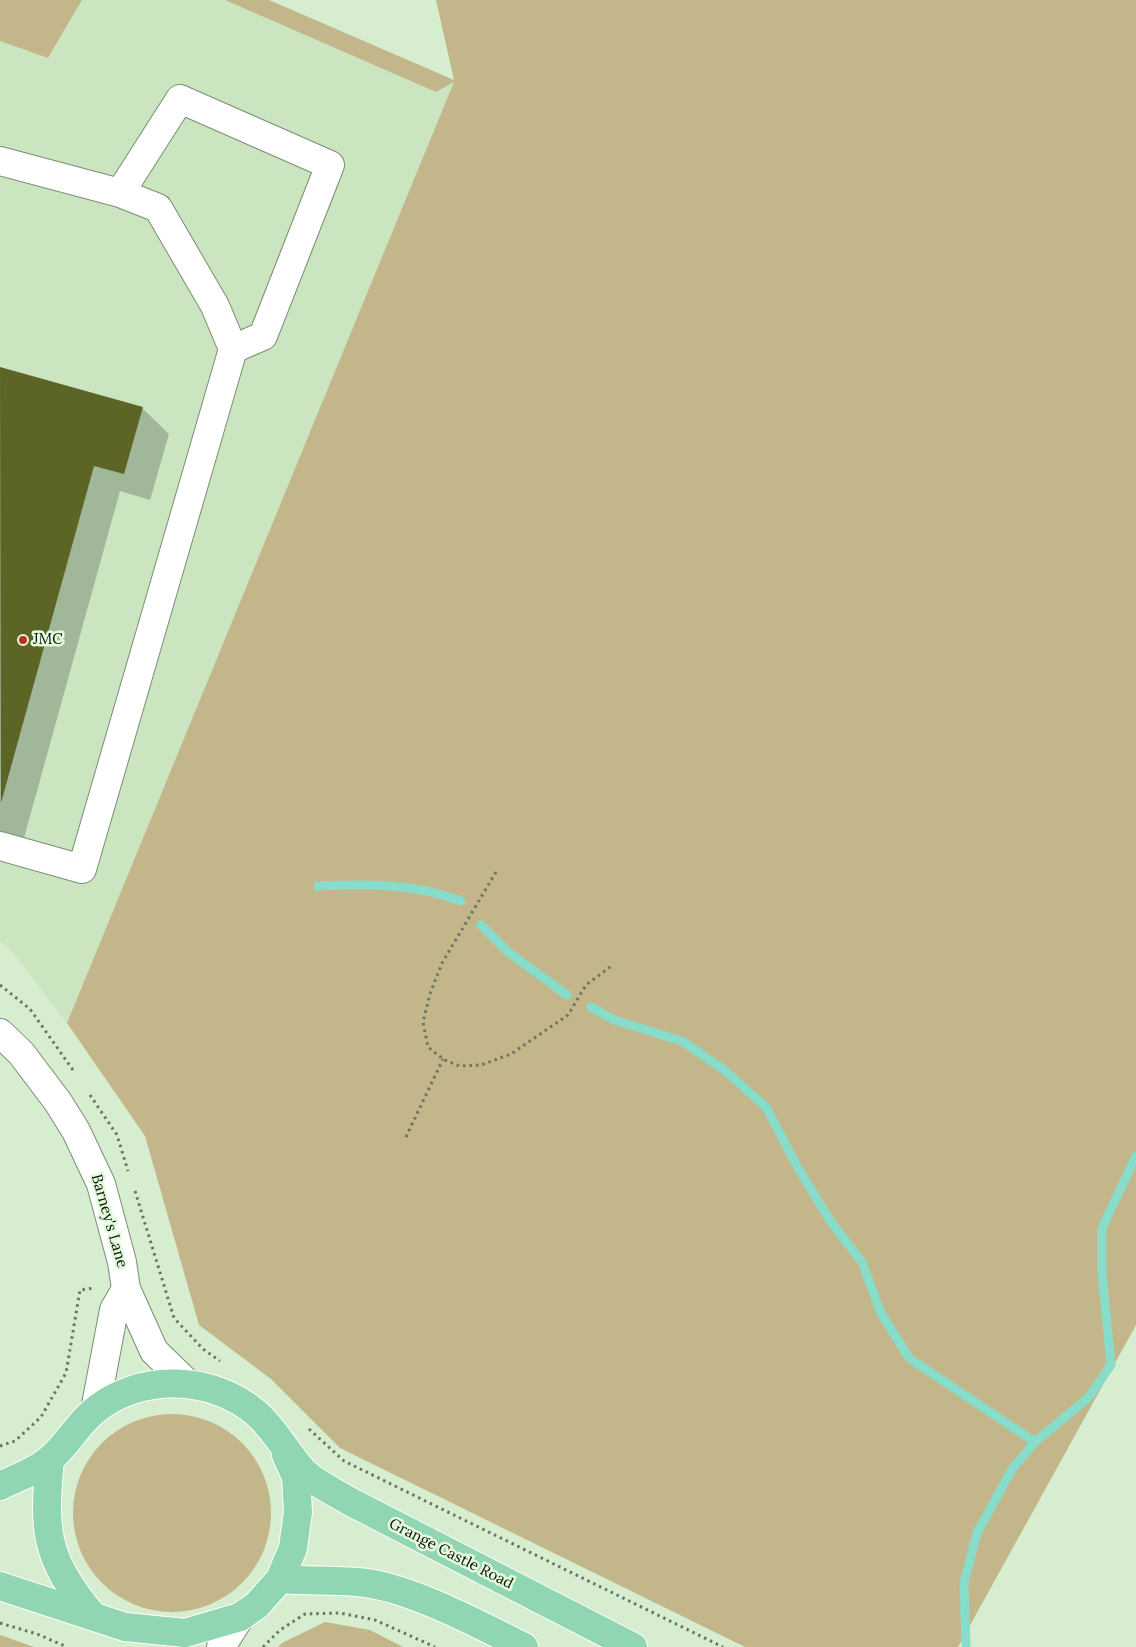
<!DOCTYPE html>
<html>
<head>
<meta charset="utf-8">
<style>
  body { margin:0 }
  canvas { display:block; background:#d7edcf }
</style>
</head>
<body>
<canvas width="1136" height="1647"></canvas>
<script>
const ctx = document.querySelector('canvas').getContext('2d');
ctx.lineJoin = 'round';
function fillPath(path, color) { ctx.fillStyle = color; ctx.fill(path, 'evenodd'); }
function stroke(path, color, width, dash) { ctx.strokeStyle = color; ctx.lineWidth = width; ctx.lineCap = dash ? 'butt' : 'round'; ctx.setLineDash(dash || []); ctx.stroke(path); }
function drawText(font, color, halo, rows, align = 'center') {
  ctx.font = font + ' Lora,serif'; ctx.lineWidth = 5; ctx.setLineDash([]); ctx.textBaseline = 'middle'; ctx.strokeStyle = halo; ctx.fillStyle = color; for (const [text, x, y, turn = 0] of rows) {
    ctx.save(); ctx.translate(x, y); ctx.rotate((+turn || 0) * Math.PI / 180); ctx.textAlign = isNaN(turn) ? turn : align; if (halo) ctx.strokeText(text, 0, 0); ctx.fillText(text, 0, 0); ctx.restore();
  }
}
const built = new Path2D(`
  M82 0H225L436 92 455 81 67 1023 10 949 0 942V41L48 58Z`);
const green = new Path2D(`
  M0 0H82L48 58 0 41Z
  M225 0H269L454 80 436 0H1136V1325L958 1647H745L340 1448 271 1379 199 1325 145 1136 67 1023 454 82 436 92Z
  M73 1513a99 99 0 1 1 198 0a99 99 0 1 1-198 0Z
  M325 1622 370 1630 403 1647H278L282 1643Z
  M0 1635 34 1647H0Z`);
const shadow = new Path2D(`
  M0 368 142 408 169 434 150 500 120 491 19 856 0 851Z`);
const stream = new Path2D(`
  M318 886C369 884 413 883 461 901
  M481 925 508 952 567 995
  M591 1007 614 1020 682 1041 723 1069 766 1107 798 1168 831 1222 862 1262 881 1313 909 1358 1035 1442
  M966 1647 964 1583 977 1533 1012 1469 1035 1442 1088 1398 1111 1365 1102 1272V1228L1136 1156`);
const building = new Path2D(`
  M0 367 143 407 124 474 94 466 1 803Z`);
const path = new Path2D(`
  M496 872 442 963 430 994 423 1022 428 1047 443 1059 459 1066 481 1065 511 1054 568 1015 586 985 613 965
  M0 985 30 1009 75 1073
  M90 1095 117 1135 128 1171
  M406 1137 443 1059
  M135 1191 174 1318 203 1349 220 1361
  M309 1429 344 1461 723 1647
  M0 1446 15 1441 41 1417 66 1373 80 1290 94 1288
  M0 1623 37 1634 67 1647
  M263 1647 280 1630 305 1614 340 1613 375 1620 435 1647`);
const minor = new Path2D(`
  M0 161 120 193 158 208 215 306 233 349 82 869 0 846
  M120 193 180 99 330 165 263 336 233 349
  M0 1033 21 1053 58 1102 76 1131 101 1184 122 1262 126 1289 154 1351 187 1383
  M95 1410 114 1310 126 1289
  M221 1647 240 1617`);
const major = new Path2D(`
  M50 1460C43 1531 45 1558 92 1615
  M0 1486C16 1478 37 1471 50 1459 67 1445 77 1425 94 1411 139 1373 212 1375 256 1413 275 1429 287 1454 304 1472 316 1484 335 1492 349 1501L633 1647
  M280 1579C305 1581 331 1580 357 1582 406 1585 480 1625 524 1647
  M0 1586 125 1627 185 1633 240 1617 257 1605 280 1579 293 1548 298 1512 296 1477 286 1455`);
const markers = [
  [23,640,5,"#bd321a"]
];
const poiNames = [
  ["JMC",33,640]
];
const streetNames = [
  ["Barney's Lane",109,1221,74],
  ["Grange Castle Road",451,1554,27]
];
fillPath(built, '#cae5c0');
fillPath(green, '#c2b68a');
fillPath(shadow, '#0003');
stroke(stream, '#87dcca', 9);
fillPath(building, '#5d6526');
stroke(minor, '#7a8e73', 30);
stroke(major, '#fff', 30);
stroke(path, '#687663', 3, [2.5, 4]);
stroke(minor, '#fff', 28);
stroke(major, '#91d6b3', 28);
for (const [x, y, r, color] of markers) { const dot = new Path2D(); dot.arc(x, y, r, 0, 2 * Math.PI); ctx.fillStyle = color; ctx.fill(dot); stroke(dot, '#e4fbdc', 2); }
drawText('15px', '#091107', '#e4fbdc', poiNames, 'left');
drawText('15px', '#091107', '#e4fbdc', streetNames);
</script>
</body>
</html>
